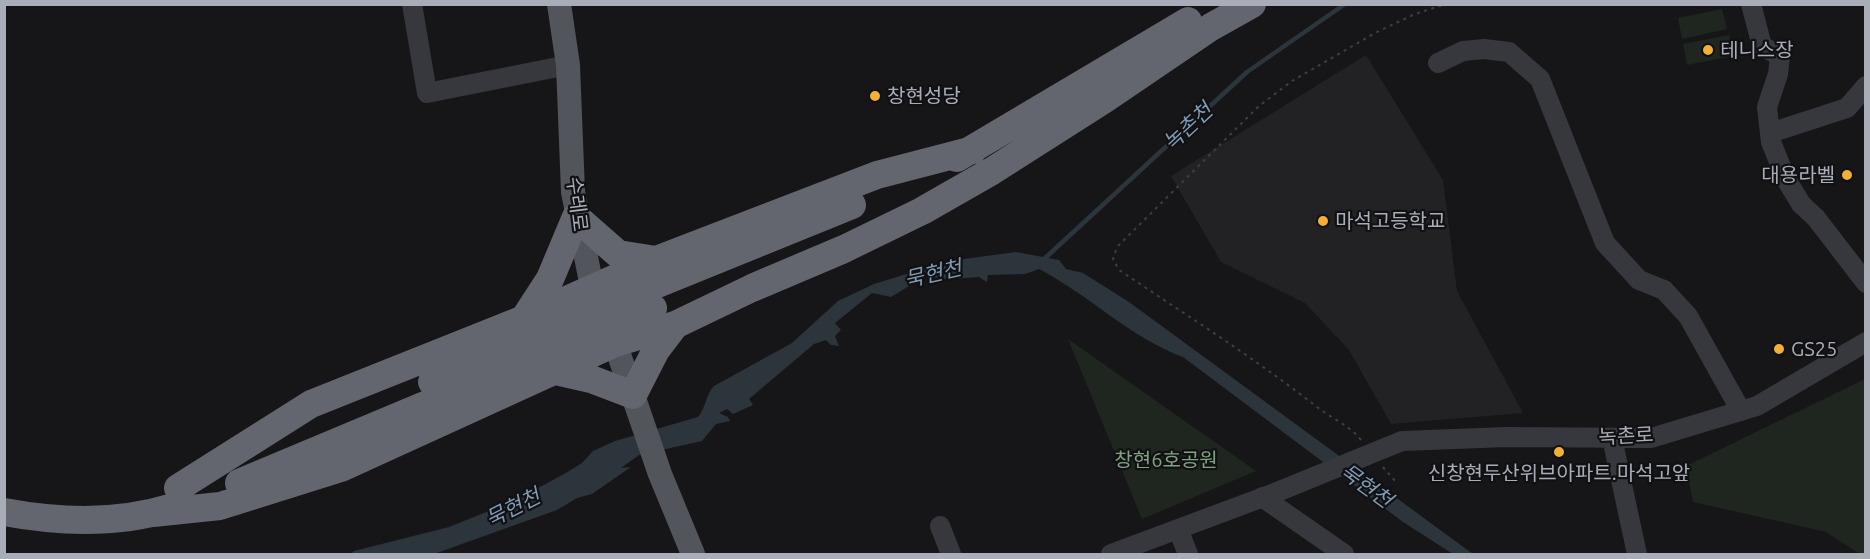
<!DOCTYPE html>
<html>
<head>
<meta charset="utf-8">
<style>
  body { margin:0 }
  #map { position:relative; width:1870px; height:559px; overflow:hidden; background:#161618; font-family:Ubuntu,sans-serif }
  canvas { display:block }
  .frame { position:absolute; inset:0; border:6px solid #a8adb8; pointer-events:none }
</style>
</head>
<body>
<div id="map">
<canvas width="1870" height="559"></canvas>
<div class="frame"></div>
</div>
<script>
const ctx = document.querySelector('canvas').getContext('2d');
ctx.lineJoin = 'round';
function fillPath(path, color) { ctx.fillStyle = color; ctx.fill(path, 'evenodd'); }
function stroke(path, color, width, dash) { ctx.strokeStyle = color; ctx.lineWidth = width; ctx.lineCap = dash ? 'butt' : 'round'; ctx.setLineDash(dash || []); ctx.stroke(path); }
function drawText(font, color, halo, rows, align = 'center') {
  ctx.font = font + ' Ubuntu,"Noto Sans KR",sans-serif'; ctx.lineWidth = 4.5; ctx.setLineDash([]); ctx.textBaseline = 'middle'; ctx.strokeStyle = halo; ctx.fillStyle = color; for (const [text, x, y, turn = 0] of rows) {
    ctx.save(); ctx.translate(x, y); ctx.rotate((+turn || 0) * Math.PI / 180); ctx.textAlign = isNaN(turn) ? turn : align; if (halo) ctx.strokeText(text, 0, 0); ctx.fillText(text, 0, 0); ctx.restore();
  }
}
const built = new Path2D(`
  M1366 55 1443 180 1457 291 1523 413 1391 424 1349 350 1305 303 1221 262 1171 176Z`);
const green = new Path2D(`
  M1722 9 1727 29 1682 39 1678 18Z
  M1729 35 1733 56 1687 65 1683 44Z
  M1068 339 1256 471 1142 519Z
  M1865 379V554H1860L1826 532 1693 502 1686 466Z`);
const water = new Path2D(`
  M1016 252 1059 260 1066 269 1083 273 1129 302 1473 554H1453L1403 522 1183 357C1131 338 1089 295 1039 269L1025 274 988 275 987 282 979 277 950 279 924 277 891 297 872 293 835 323 841 330 835 336 839 346 831 345 826 340 814 344 749 399 753 405 733 414 727 409 719 413 728 417 730 421 716 424 702 441 639 455 621 468 631 467 592 494 577 498 557 510 434 554H351L354 551 449 527 516 500 564 474 582 463 593 451 615 441 698 417C706 408 705 396 714 386L792 343 838 301 874 284 949 261Z`);
const stream = new Path2D(`
  M1043 260 1247 72 1345 4`);
const path = new Path2D(`
  M1361 440C1349 425 1331 418 1317 407 1253 357 1186 315 1119 270L1113 259 1117 247 1259 106 1292 81 1375 33 1415 14 1446 4
  M1383 467 1395 481`);
const minor = new Path2D(`
  M412 4 427 93 568 65
  M1751 4 1762 46 1780 56 1778 74 1767 107 1771 142 1786 179 1801 204 1816 218 1866 283
  M1438 63 1463 51 1484 49 1509 52 1540 79 1605 243 1639 280 1664 290 1688 316 1741 411
  M1770 133 1847 108 1866 86
  M1612 438 1637 554
  M1402 441 1507 437 1651 438 1757 406 1866 342
  M1262 497 1344 554
  M940 526 951 554
  M1178 529 1188 554
  M1111 554 1277 492`);
const major = new Path2D(`
  M559 4 568 65 573 192 592 287 615 343 660 474 693 554`);
const highway = new Path2D(`
  M957 158 1188 21
  M645 289 852 205
  M524 319 550 279 576 217 618 254 656 260
  M556 371 591 379 633 395 656 350 675 325
  M432 382 558 324
  M239 483 564 347
  M178 488 311 404 524 319 656 260 877 175 973 150
  M4 512C58 522 118 524 170 508
  M153 513 220 506 341 468 615 343 675 325 752 288 844 249 922 211 992 171 1105 99 1211 27 1252 4`);
const minorBridge = new Path2D(`
  M1277 492 1402 441`);
const highwayBridge = new Path2D(`
  M558 324 645 289
  M566 346 653 308`);
const markers = [
  [1708,50,6,"#f2b134"],
  [875,96,6,"#f2b134"],
  [1847,175,6,"#f2b134"],
  [1323,221,6,"#f2b134"],
  [1779,349,6,"#f2b134"],
  [1559,452,6,"#f2b134"]
];
const poiNames = [
  ["테니스장",1720,50],
  ["창현성당",887,96],
  ["대용라벨",1835,175,"right"],
  ["마석고등학교",1335,221],
  ["GS25",1791,349],
  ["신창현두산위브아파트.마석고앞",1559,473,"center"]
];
const streetNames = [
  ["수레로",577,204,83],
  ["녹촌로",1626,436,-3]
];
const parkNames = [
  ["창현6호공원",1166,460]
];
const waterNames = [
  ["녹촌천",1188,127,-43],
  ["묵현천",933,274,-13],
  ["묵현천",1366,486,36],
  ["묵현천",513,508,-27]
];
fillPath(built, '#222225');
fillPath(green, '#1e261f');
fillPath(water, '#2c353c');
stroke(stream, '#2c353c', 4.5);
stroke(path, '#3d3f44', 2, [3, 4.5]);
stroke(minor, '#37383d', 20);
stroke(major, '#53555c', 24);
stroke(highway, '#63666e', 28);
stroke(minorBridge, '#37383d', 20);
stroke(highwayBridge, '#63666e', 28);
for (const [x, y, r, color] of markers) { const dot = new Path2D(); dot.arc(x, y, r, 0, 2 * Math.PI); ctx.fillStyle = color; ctx.fill(dot); stroke(dot, '#111113', 2); }
drawText('20px', '#a8adb8', '#111113', poiNames, 'left');
drawText('20px', '#a8adb8', '#111113', streetNames);
drawText('20px', '#7fa381', '#111113', parkNames);
drawText('italic 21px', '#7f9bb3', '#111113', waterNames);
</script>
</body>
</html>
